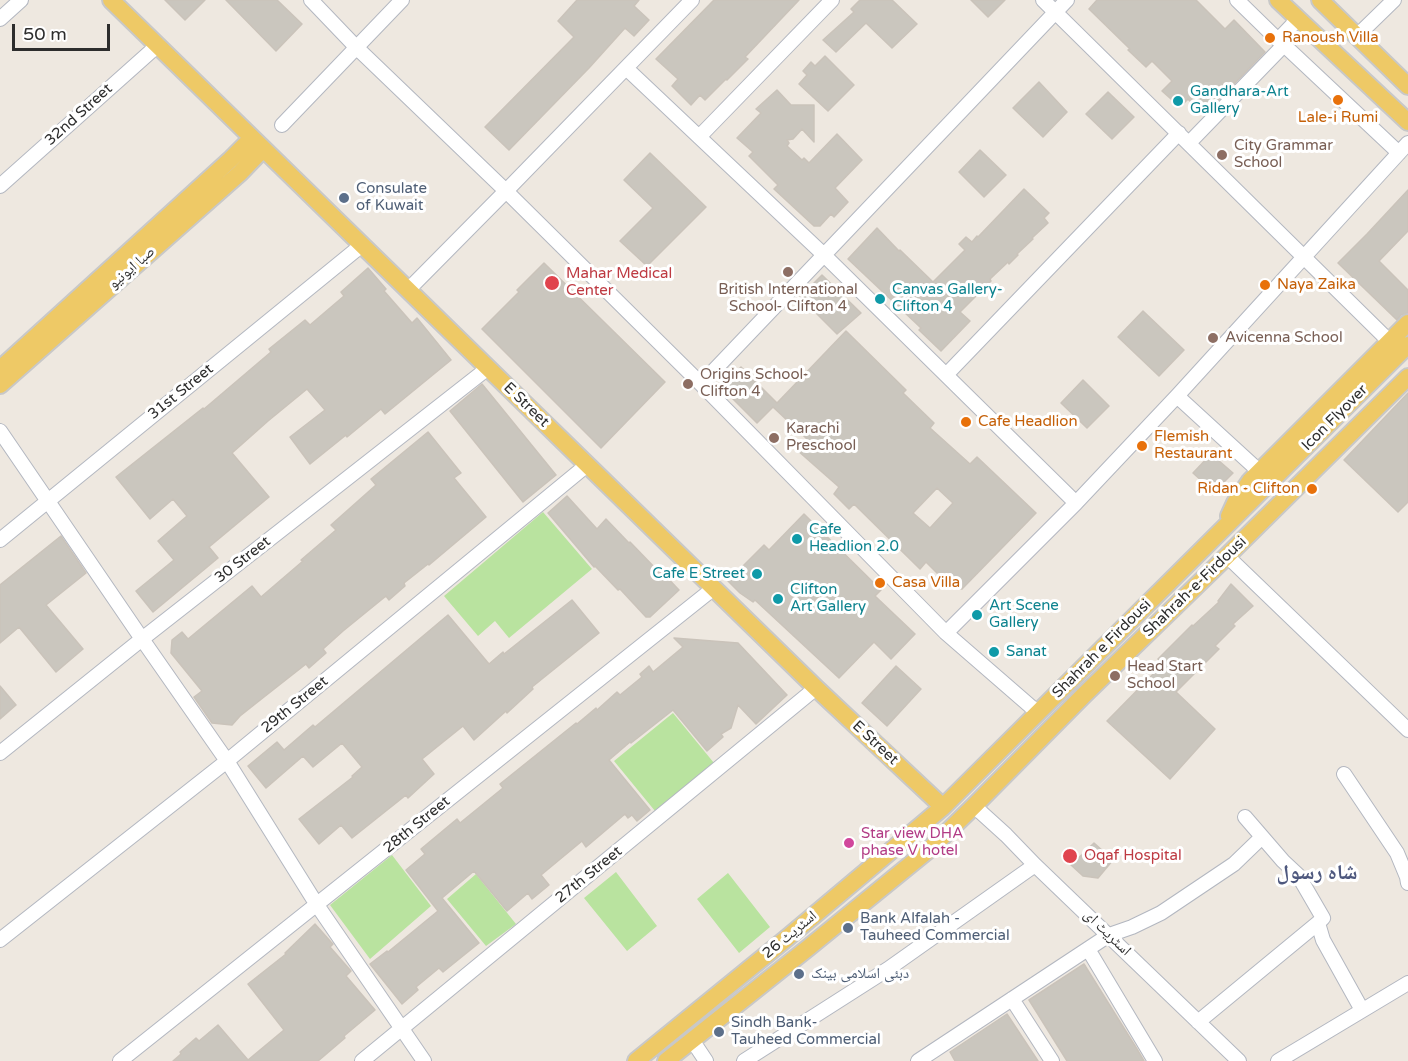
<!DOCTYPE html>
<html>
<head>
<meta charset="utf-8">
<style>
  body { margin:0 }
  #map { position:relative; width:1408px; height:1061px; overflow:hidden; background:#eee8e0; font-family:"Varela Round",sans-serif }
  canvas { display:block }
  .scale { position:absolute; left:12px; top:24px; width:98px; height:27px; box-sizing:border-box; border:3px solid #2d2d2d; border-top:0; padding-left:8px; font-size:18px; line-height:21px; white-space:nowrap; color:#2d2d2d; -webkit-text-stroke:4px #fff; paint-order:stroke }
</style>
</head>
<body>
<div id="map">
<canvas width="1408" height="1061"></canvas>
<div class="scale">50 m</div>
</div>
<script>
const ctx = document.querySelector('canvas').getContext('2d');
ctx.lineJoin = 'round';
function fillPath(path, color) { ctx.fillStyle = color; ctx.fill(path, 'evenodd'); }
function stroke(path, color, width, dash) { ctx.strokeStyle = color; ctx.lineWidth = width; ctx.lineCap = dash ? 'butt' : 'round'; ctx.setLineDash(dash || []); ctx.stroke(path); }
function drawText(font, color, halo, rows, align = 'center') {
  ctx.font = font + ' "Varela Round","Noto Naskh Arabic",sans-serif'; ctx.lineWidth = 6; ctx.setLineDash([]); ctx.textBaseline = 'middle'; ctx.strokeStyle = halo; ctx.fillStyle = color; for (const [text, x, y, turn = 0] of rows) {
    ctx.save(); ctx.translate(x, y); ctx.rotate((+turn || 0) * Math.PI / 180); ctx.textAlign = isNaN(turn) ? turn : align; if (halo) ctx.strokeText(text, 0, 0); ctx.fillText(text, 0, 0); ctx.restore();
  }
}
const green = new Path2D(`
  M543 512 592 569 509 638 495 621 478 636 444 596Z
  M673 713 714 763 655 811 614 761Z
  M392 855 431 906 370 959 330 905Z
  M616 872 657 926 627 951 584 898Z
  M728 873 770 927 739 953 697 899Z
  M476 874 516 924 486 946 447 899Z`);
const building = new Path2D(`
  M165 0H205L185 20Z
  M226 0H277L302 24 276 51Z
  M577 0H639L634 6 649 20 634 36 625 28 589 68 509 150 485 127 574 37 558 21Z
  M714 0H799L745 57 748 59 727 80 726 79 705 100 700 95 691 105 672 86 678 79 656 59Z
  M860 0H892L917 24 892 48 866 23 836 52 823 40 854 12 851 9Z
  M971 0H1005L988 17Z
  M1097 0H1196L1225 29 1234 20 1265 52 1204 115 1188 99 1180 107 1162 91 1172 81 1152 61 1146 67 1128 50 1130 49 1089 9Z
  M825 56 854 85 828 111 799 84 807 75 803 71 811 62 815 66Z
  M1039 82 1067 112 1043 137 1013 108Z
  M777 90 791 105H814V142L802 129 793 139 787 140 789 143 787 146 802 160 804 158 809 163 837 134 862 160 835 188 848 202 834 217 831 214 820 226H814L774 189 778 185 749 156 753 152 737 138 761 113 756 109Z
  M1108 92 1134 117 1112 139 1086 114Z
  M980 150 1006 175 984 197 959 172Z
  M650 153 706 207 647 266 620 241 653 208 624 180Z
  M1024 189 1049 213 1044 218 1048 223 1032 238 1033 239 1017 254 1018 255 1009 264 1008 262 990 279 991 281 960 312 970 321 941 351 919 330 921 328 848 259 877 228 899 251 900 250 933 282 965 250 959 244 966 237 972 242 977 236 978 237Z
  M1408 190V231L1379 261 1408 290V313L1401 315 1397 320 1338 263 1367 234Z
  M544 263 665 382 601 448 482 329 519 292 517 290Z
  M368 268 386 289 384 291 412 323 417 318 451 360 385 414 381 409 347 437 346 435 310 464 290 437 325 410 307 389 268 421 232 453 269 497 209 547 218 558 153 612 136 591 174 560 158 541 187 516 173 499 150 519 116 477 203 408 204 409 271 352 269 349 305 320 310 325 344 296 341 292Z
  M822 275 861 313 837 334 800 297Z
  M1143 311 1184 350 1159 376 1118 337Z
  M846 331 906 390 903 393 934 423 930 428 970 464 977 457 1036 513 962 589 952 588 926 562 920 569 854 504 849 509 834 494 839 487 797 450 807 439 773 407 757 423 721 387 741 367 777 403ZM937 488 953 503 930 528 913 513Z
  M1083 380 1109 406 1087 428 1061 403Z
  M482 384 556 475 523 502 450 411Z
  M1408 393V502L1398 512 1344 460Z
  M428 432 461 473 454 478 486 517 429 565 428 564 404 583 405 586 389 600 386 596 343 631 323 649 326 653 309 668 306 664 264 697 240 716 232 725 212 723 194 697 202 691 171 653 172 640 182 632 188 639 252 586 261 597 303 561 301 560 336 530 331 525 376 485 371 479Z
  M1211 454 1233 473 1214 492 1193 473Z
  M567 496 597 529 606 519 629 543 630 542 659 572 660 570 679 590 650 617H646L620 589 618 590 595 566 594 567 548 513Z
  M804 514 881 590 875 596 915 634 891 659 874 642 839 678 755 600 753 602 740 593 728 581 764 545 769 550Z
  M61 536 86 573 46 605 83 649 56 672 19 627 0 643V585Z
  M1231 584 1253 606 1233 624 1235 626 1215 646 1219 649 1176 692 1215 729 1170 779 1107 721 1163 664 1158 659 1192 625 1193 626 1219 602 1218 601Z
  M572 600 599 633 532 687 533 689 507 713 506 711 474 740 463 726 422 759 434 774 408 798 406 795 352 838 341 825 319 844 299 819 353 777 352 776 362 767 342 743 313 767 303 756 266 788 248 766 277 742 284 750 313 725 315 727 448 615 489 664 503 652 504 654Z
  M674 638 738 643 787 695 756 724 738 705 731 728 721 734 723 737 707 751 673 710 631 743 630 742 609 760 650 810 637 821 632 815 628 818 625 814 586 847 582 841 541 875 549 885 532 899 528 893 507 911 474 871 442 898 479 943 443 972 439 968 416 987 418 990 402 1004 370 964 387 951 388 952 438 911 406 870 425 854 421 849 457 819 460 823 503 788 500 784 576 723 577 724 596 708 597 710 617 692 620 695 642 677 640 674 649 666 653 672 683 647Z
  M896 666 921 689 887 726 862 703Z
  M0 686 16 705 0 719Z
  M1094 843 1113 860 1098 878 1083 876 1071 865Z
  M315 924 331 942 333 944 330 947 351 971 346 976 375 1010 344 1036 345 1038 318 1061H173L181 1054 180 1052 196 1038 199 1041 218 1025 248 1060 284 1030 248 984 286 954 285 953Z
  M1084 964 1137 1049 1144 1061H1067L1029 1000Z
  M1007 1014 1038 1061H955L950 1052Z`);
const minor = new Path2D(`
  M311 0 356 47 506 191 701 384 946 633 1037 712
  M1043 0 1389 341
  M1237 0 1278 40 1298 19
  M0 19 21 0
  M1357 36 1394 0
  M626 68 823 254 1076 503
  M282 125 402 0
  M699 137 832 0
  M1189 143 1284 45 1399 153
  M0 186 158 45
  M408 290 506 191 692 0
  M946 375 1179 133
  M701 384 1067 0
  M1177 396 1260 472
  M0 431 142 639 227 761 317 905 424 1061
  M0 540 362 245
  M1227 556 1408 730
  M946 633 1076 503 1177 396 1408 143
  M0 753 142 639 488 368
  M1344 774 1397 853 1407 877 1408 883
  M974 806 1006 835 1035 865 1239 1061
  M1245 817 1283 861 1298 875 1323 918 1318 923 1323 940 1362 1010
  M0 940 227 761 587 465
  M1088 949 1155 1061
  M1012 999 1052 1061
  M1198 1022 1318 923
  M692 1040 706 1061
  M120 1061 714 588
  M362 1061 816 688
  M744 1061 888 969 1035 865
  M918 1061 1109 935 1132 927 1161 913 1234 864 1262 837
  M1278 1061 1408 983`);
const major = new Path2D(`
  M111 0 816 688 943 807
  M1278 0 1408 122
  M1320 0 1408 86
  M0 369 230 160 252 138
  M0 385 240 173 263 149
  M1229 516 1235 503 1250 481 1408 323
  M636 1061 787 938 943 807 1408 345
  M666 1061 808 948 932 847 974 806 1083 696 1227 556 1408 377`);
const markers = [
  [1270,38,6,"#e8710a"],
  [1338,100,6,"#e8710a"],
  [1178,101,6,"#0f9aa8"],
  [1222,155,6,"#8d6e63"],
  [344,198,6,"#5c6f8a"],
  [788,272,6,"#8d6e63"],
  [552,283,8,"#e0444e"],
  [1265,285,6,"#e8710a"],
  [880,299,6,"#0f9aa8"],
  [1213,338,6,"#8d6e63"],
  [688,384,6,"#8d6e63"],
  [966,422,6,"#e8710a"],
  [774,438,6,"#8d6e63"],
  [1142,446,6,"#e8710a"],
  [1312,489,6,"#e8710a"],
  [797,539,6,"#0f9aa8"],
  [757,574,6,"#0f9aa8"],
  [880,583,6,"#e8710a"],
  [778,599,6,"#0f9aa8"],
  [977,615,6,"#0f9aa8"],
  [994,652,6,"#0f9aa8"],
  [1115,676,6,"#8d6e63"],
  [849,843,6,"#d1479c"],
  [1070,856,8,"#e0444e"],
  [848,928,6,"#5c6f8a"],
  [799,974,6,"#5c6f8a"],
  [719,1032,6,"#5c6f8a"]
];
const foodNames = [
  ["Ranoush Villa",1282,38],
  ["Lale-i Rumi",1338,118,"center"],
  ["Naya Zaika",1277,285],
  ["Cafe Headlion",978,422],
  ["Flemish",1154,437],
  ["Restaurant",1154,454],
  ["Ridan - Clifton",1300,489,"right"],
  ["Casa Villa",892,583]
];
const cultureNames = [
  ["Gandhara-Art",1190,92],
  ["Gallery",1190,109],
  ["Canvas Gallery-",892,290],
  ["Clifton 4",892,307],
  ["Cafe",809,530],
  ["Headlion 2.0",809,547],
  ["Cafe E Street",745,574,"right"],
  ["Clifton",790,590],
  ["Art Gallery",790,607],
  ["Art Scene",989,606],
  ["Gallery",989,623],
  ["Sanat",1006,652]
];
const streetNames = [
  ["32nd Street",79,115,-42],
  ["صبا ایونیو",132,268,-41],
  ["31st Street",181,392,-39],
  ["E Street",526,405,44],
  ["Icon Flyover",1335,418,-45],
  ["30 Street",243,560,-38],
  ["Shahrah-e-Firdousi",1195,587,-44],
  ["Shahrah e Firdousi",1102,649,-45],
  ["29th Street",295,705,-39],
  ["E Street",875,743,43],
  ["28th Street",417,825,-39],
  ["27th Street",589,875,-39],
  ["اسٹریٹ ای",1107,933,44],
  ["اسٹریٹ 26",790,935,-40]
];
const educationNames = [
  ["City Grammar",1234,146],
  ["School",1234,163],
  ["British International",788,290,"center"],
  ["School- Clifton 4",788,307,"center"],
  ["Avicenna School",1225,338],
  ["Origins School-",700,375],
  ["Clifton 4",700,392],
  ["Karachi",786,429],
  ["Preschool",786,446],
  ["Head Start",1127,667],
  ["School",1127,684]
];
const serviceNames = [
  ["Consulate",356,189],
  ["of Kuwait",356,206],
  ["Bank Alfalah -",860,919],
  ["Tauheed Commercial",860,936],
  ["دبئی اسلامی بینک",811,974],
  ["Sindh Bank-",731,1023],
  ["Tauheed Commercial",731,1040]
];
const healthNames = [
  ["Mahar Medical",566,274],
  ["Center",566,291],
  ["Oqaf Hospital",1084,856]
];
const hotelNames = [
  ["Star view DHA",861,834],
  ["phase V hotel",861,851]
];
const districtNames = [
  ["شاہ رسول",1317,873]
];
fillPath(green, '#b9e39f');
fillPath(building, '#cac6be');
stroke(building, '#cac3ba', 1.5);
stroke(minor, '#b3b7c0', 16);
stroke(major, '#c8c8c8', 20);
stroke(minor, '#fff', 14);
stroke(major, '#eec966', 16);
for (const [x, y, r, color] of markers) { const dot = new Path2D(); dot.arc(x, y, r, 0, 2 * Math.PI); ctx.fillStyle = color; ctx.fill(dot); stroke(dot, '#fff', 2); }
drawText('15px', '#c56008', '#fff', foodNames, 'left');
drawText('15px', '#0d838f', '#fff', cultureNames, 'left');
drawText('15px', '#2d2d2d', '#fff', streetNames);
drawText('15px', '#785e54', '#fff', educationNames, 'left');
drawText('15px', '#4e5e75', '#fff', serviceNames, 'left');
drawText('15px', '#be3a42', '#fff', healthNames, 'left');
drawText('15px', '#b23c85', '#fff', hotelNames, 'left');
drawText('bold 21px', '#4e587e', '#fff', districtNames);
</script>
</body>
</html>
